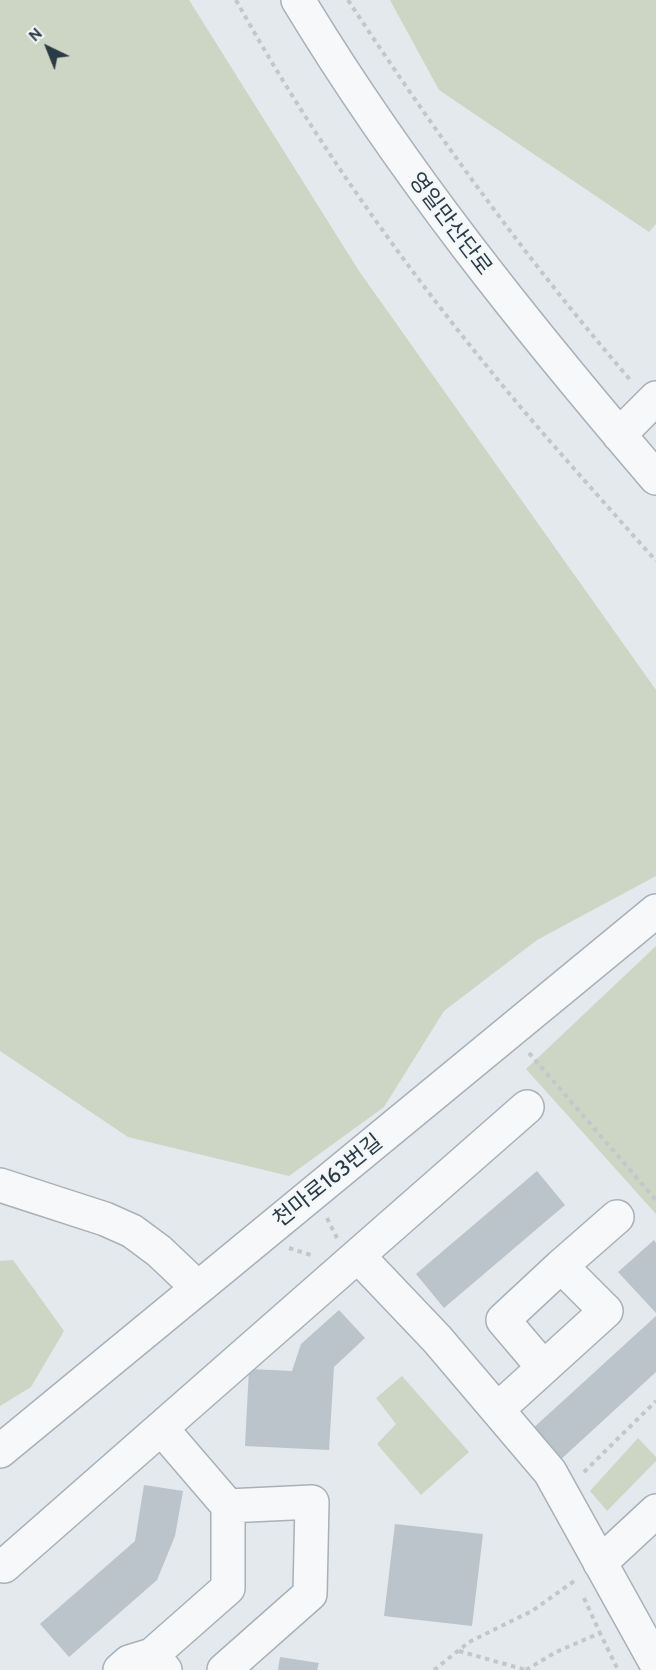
<!DOCTYPE html>
<html>
<head>
<meta charset="utf-8">
<style>
  body { margin:0 }
  #map { position:relative; width:656px; height:1670px; overflow:hidden; background:#e3e9ec; font-family:Cabin,sans-serif }
  canvas { display:block }
  .north { position:absolute; left:18px; top:18px; width:60px; height:60px; -webkit-text-stroke:4px #f3f7f9; paint-order:stroke; rotate:317deg; font-size:16px; font-weight:700; line-height:24px; text-align:center; color:#2a3b45 }
  .north::after { content:''; display:block; margin:auto; width:21px; height:27px; background:#2a3b45; clip-path:polygon(50% 0,100% 100%,50% 72%,0 100%) }
</style>
</head>
<body>
<div id="map">
<canvas width="656" height="1670"></canvas>
<div class="north">N</div>
</div>
<script>
const ctx = document.querySelector('canvas').getContext('2d');
ctx.lineJoin = 'round';
function fillPath(path, color) { ctx.fillStyle = color; ctx.fill(path, 'evenodd'); }
function stroke(path, color, width, dash) { ctx.strokeStyle = color; ctx.lineWidth = width; ctx.lineCap = dash ? 'butt' : 'round'; ctx.setLineDash(dash || []); ctx.stroke(path); }
function drawText(font, color, halo, rows, align = 'center') {
  ctx.font = font + ' Cabin,"Noto Sans KR",sans-serif'; ctx.lineWidth = 4.5; ctx.setLineDash([]); ctx.textBaseline = 'middle'; ctx.strokeStyle = halo; ctx.fillStyle = color; for (const [text, x, y, turn = 0] of rows) {
    ctx.save(); ctx.translate(x, y); ctx.rotate((+turn || 0) * Math.PI / 180); ctx.textAlign = isNaN(turn) ? turn : align; if (halo) ctx.strokeText(text, 0, 0); ctx.fillText(text, 0, 0); ctx.restore();
  }
}
const green = new Path2D(`
  M0 0H189L359 271 656 690V876L537 940 444 1011 384 1107 289 1176 128 1137 0 1051Z
  M390 0H656V224L649 232 439 90Z
  M656 946V1214L526 1069Z
  M13 1260 64 1331 31 1387 0 1406V1261Z
  M402 1376 469 1452 421 1495 377 1444 396 1424 376 1398Z
  M638 1438 656 1457V1461L607 1511 590 1491Z`);
const building = new Path2D(`
  M537 1171 565 1205 444 1308 416 1274Z
  M654 1240 656 1243V1313L618 1272Z
  M339 1310 365 1338 334 1367 329 1450 245 1446 249 1369 292 1371 301 1344Z
  M656 1316V1372L558 1462 530 1431Z
  M144 1485 183 1491 175 1536 157 1580 69 1657 40 1624 135 1541Z
  M395 1524 483 1534 472 1626 384 1616Z
  M280 1657 319 1663 317 1670H278Z`);
const path = new Path2D(`
  M236 0C310 134 401 262 498 380 549 442 603 501 656 561
  M348 0C437 135 526 259 632 382
  M529 1053 656 1200
  M327 1218 337 1238
  M289 1248 314 1256
  M584 1472 656 1401
  M584 1598 600 1633
  M459 1651 526 1670
  M434 1670 469 1642 532 1611 577 1579
  M526 1670 556 1652 600 1633 618 1670`);
const minor = new Path2D(`
  M298 0C402 172 526 326 656 478
  M619 435 656 398
  M0 1185 105 1219 132 1231 159 1251 197 1287
  M358 1256 437 1339 550 1472 656 1663
  M543 1367 503 1320 561 1266
  M498 1409 606 1311 561 1266 617 1217
  M161 1428 228 1506V1588L152 1655 165 1670
  M0 1451 656 911
  M600 1563 656 1511
  M4 1566 527 1107
  M120 1670 129 1662 152 1655
  M224 1670 310 1594 312 1502 228 1506`);
const streetNames = [
  ["영일만산단로",450,224,53],
  ["천마로163번길",328,1181,-39]
];
fillPath(green, '#cdd6c4');
fillPath(building, '#bac4ca');
stroke(minor, '#a8b1b7', 36);
stroke(path, '#c1c7cb', 4, [4.5, 4.5]);
stroke(minor, '#f6f8fa', 33);
drawText('22px', '#2a3b45', '#f3f7f9', streetNames);
</script>
</body>
</html>
